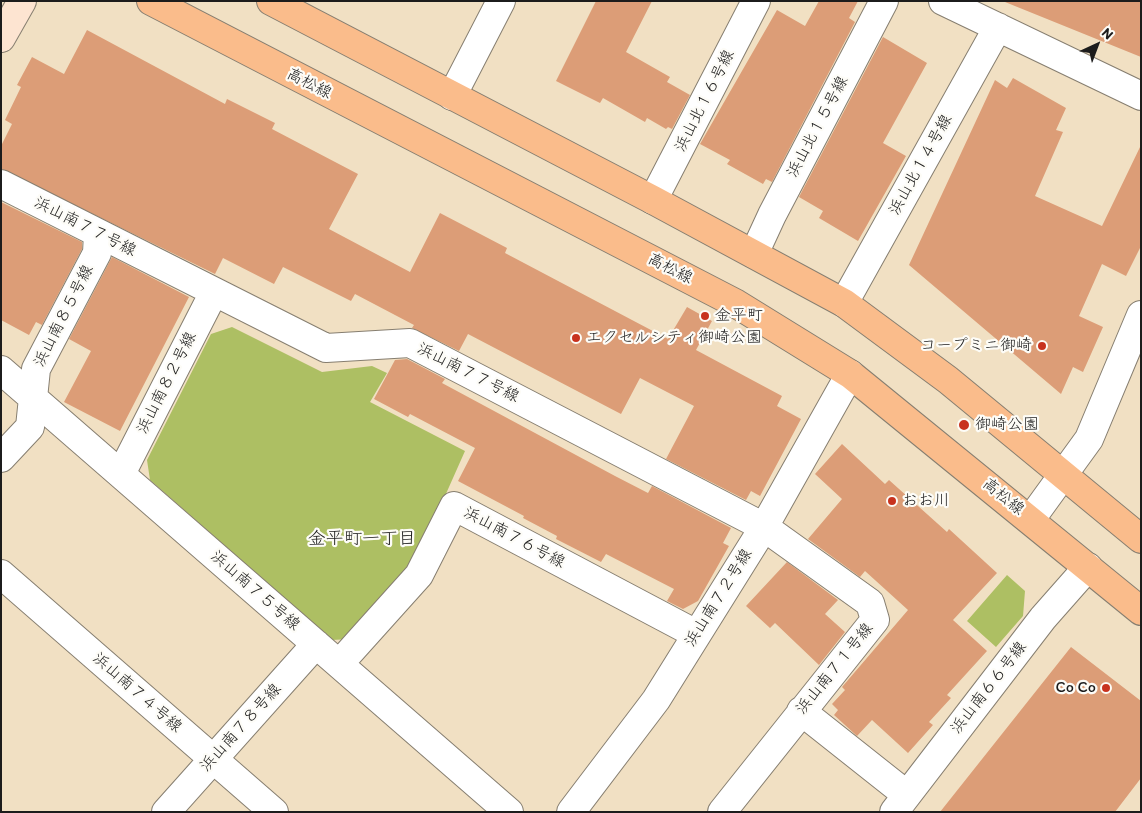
<!DOCTYPE html>
<html>
<head>
<meta charset="utf-8">
<style>
  body { margin:0 }
  #map { position:relative; width:1142px; height:813px; overflow:hidden; background:#f1e0c3; font-family:Itim,sans-serif }
  canvas { display:block }
  .frame { position:absolute; inset:0; border:2px solid #1c1c1c; pointer-events:none }
  .north { position:absolute; left:1072px; top:20px; width:50px; height:50px; -webkit-text-stroke:4px #fdfcf7; paint-order:stroke; rotate:43deg; font-size:14px; font-weight:700; line-height:20px; text-align:center; color:#1c1c1c }
  .north::after { content:''; display:block; margin:auto; width:18px; height:22px; background:#1c1c1c; clip-path:polygon(50% 0,100% 100%,50% 72%,0 100%) }
</style>
</head>
<body>
<div id="map">
<canvas width="1142" height="813"></canvas>
<div class="frame"></div>
<div class="north">N</div>
</div>
<script>
const ctx = document.querySelector('canvas').getContext('2d');
ctx.lineJoin = 'round';
function fillPath(path, color) { ctx.fillStyle = color; ctx.fill(path, 'evenodd'); }
function stroke(path, color, width, dash) { ctx.strokeStyle = color; ctx.lineWidth = width; ctx.lineCap = dash ? 'butt' : 'round'; ctx.setLineDash(dash || []); ctx.stroke(path); }
function drawText(font, color, halo, rows, align = 'center') {
  ctx.font = font + ' Itim,"Klee One",sans-serif'; ctx.lineWidth = 4.5; ctx.setLineDash([]); ctx.textBaseline = 'middle'; ctx.strokeStyle = halo; ctx.fillStyle = color; for (const [text, x, y, turn = 0] of rows) {
    ctx.save(); ctx.translate(x, y); ctx.rotate((+turn || 0) * Math.PI / 180); ctx.textAlign = isNaN(turn) ? turn : align; if (halo) ctx.strokeText(text, 0, 0); ctx.fillText(text, 0, 0); ctx.restore();
  }
}
const green = new Path2D(`
  M232 327 322 372 372 366 387 373 370 402 465 451 413 568 350 639 332 640 150 480 147 460 211 334Z
  M1007 575 1025 591 1023 616 996 647 967 621Z`);
const building = new Path2D(`
  M596 1H652L626 52 670 77 667 82 690 95 672 129 668 127 666 129 647 118 645 122 603 98 600 103 556 81Z
  M819 1H858L849 18 855 22 772 182 766 179 763 184 727 164 730 160 700 144 777 10 805 26Z
  M1005 1H1141V57L1005 2Z
  M87 30 225 104 227 99 275 123 272 129 358 174 329 229 410 272 440 213 507 248 505 253 668 339 687 307 712 321 696 350 782 396 777 406 801 419 760 496 751 491 746 500 666 459 694 406 640 378 621 414 468 334 459 351 412 328 414 325 355 294 351 301 283 267 274 284 223 258 215 274 1 169V146L12 124 5 120 21 87 17 85 32 57 64 74Z
  M883 37 927 63 883 143 906 156 858 241 819 218 823 211 799 197Z
  M1013 78 1066 108 1056 130 1063 132 1035 196 1102 226 1141 145V246L1126 276 1102 264 1079 316 1103 327 1083 372 1073 367 1061 394 909 265 995 80 1007 88Z
  M1 202 82 242V249L42 325 36 322 29 335 1 320Z
  M112 257 189 297 120 431 64 402 91 351 69 339Z
  M407 359 445 379 442 383 615 476 648 493 652 486 731 528 723 543 729 546 698 601 683 609 667 601 674 589 606 554 601 562 556 539 557 536 523 518 524 516 458 481 475 448 410 414 408 417 374 399 395 360Z
  M842 444 885 484 889 480 947 532 949 529 997 573 953 620 987 651 947 695 951 698 929 722 933 725 908 753 872 720 857 736 834 715 838 710 832 704 845 690 842 687 908 610 865 571 860 577 808 539 842 499 815 474Z
  M787 562 838 600 825 614 845 632 819 665 775 623 770 628 746 606Z
  M1071 647 1141 701V778L1115 812H940Z`);
const street = new Path2D(`
  M943 1 1141 96
  M452 96 501 1
  M1 184 326 348 410 343 764 527 870 603 875 620 722 812
  M653 200 756 1
  M754 254 772 215 884 1
  M844 303 998 27
  M1 370 509 812
  M1 458 30 427 36 369 97 253 98 234
  M121 474 214 292
  M1031 519 1089 439 1141 315
  M1 574 274 812
  M339 664 419 575 454 506 696 634
  M801 711 907 795
  M166 812 316 644
  M571 812 656 700 764 527 850 374
  M894 812 1043 618 1088 567`);
const secondary = new Path2D(`
  M1 38 22 1`);
const primary = new Path2D(`
  M151 1 735 303 850 374 1141 611
  M271 1 653 200 844 303 948 380 1141 539`);
const markers = [
  [705,316,5,"#c8321e"],
  [576,338,5,"#c8321e"],
  [1042,346,5,"#c8321e"],
  [964,425,6,"#c8321e"],
  [892,501,5,"#c8321e"],
  [1106,688,5,"#c8321e"]
];
const streetNames = [
  ["高松線",309,84,27],
  ["浜山北１６号線",705,101,-63],
  ["浜山北１５号線",818,127,-62],
  ["浜山北１４号線",921,165,-61],
  ["浜山南７７号線",85,227,27],
  ["高松線",670,269,27],
  ["浜山南８５号線",64,316,-63],
  ["浜山南７７号線",468,373,27],
  ["浜山南８２号線",167,383,-63],
  ["高松線",1003,497,39],
  ["浜山南７６号線",514,538,28],
  ["浜山南７５号線",255,591,41],
  ["浜山南７２号線",719,598,-58],
  ["浜山南７１号線",835,669,-51],
  ["浜山南６６号線",989,688,-52],
  ["浜山南７４号線",137,693,41],
  ["浜山南７８号線",241,728,-48]
];
const poiNames = [
  ["金平町",715,316],
  ["エクセルシティ御崎公園",586,338],
  ["コープミニ御崎",1032,346,"right"],
  ["御崎公園",975,425],
  ["おお川",902,501],
  ["Co Co",1096,688,"right"]
];
const neighbourhoodNames = [
  ["金平町一丁目",362,539]
];
fillPath(green, '#adbf63');
fillPath(building, '#dc9d77');
stroke(street, '#867e70', 30);
stroke(secondary, '#867e70', 30);
stroke(primary, '#867e70', 30);
stroke(street, '#fff', 28);
stroke(secondary, '#fde4d1', 28);
stroke(primary, '#fabc8b', 28);
for (const [x, y, r, color] of markers) { const dot = new Path2D(); dot.arc(x, y, r, 0, 2 * Math.PI); ctx.fillStyle = color; ctx.fill(dot); stroke(dot, '#fdfcf7', 2); }
drawText('16px', '#1c1c1c', '#fdfcf7', streetNames);
drawText('16px', '#1c1c1c', '#fdfcf7', poiNames, 'left');
drawText('18px', '#1c1c1c', '#fdfcf7', neighbourhoodNames);
</script>
</body>
</html>
